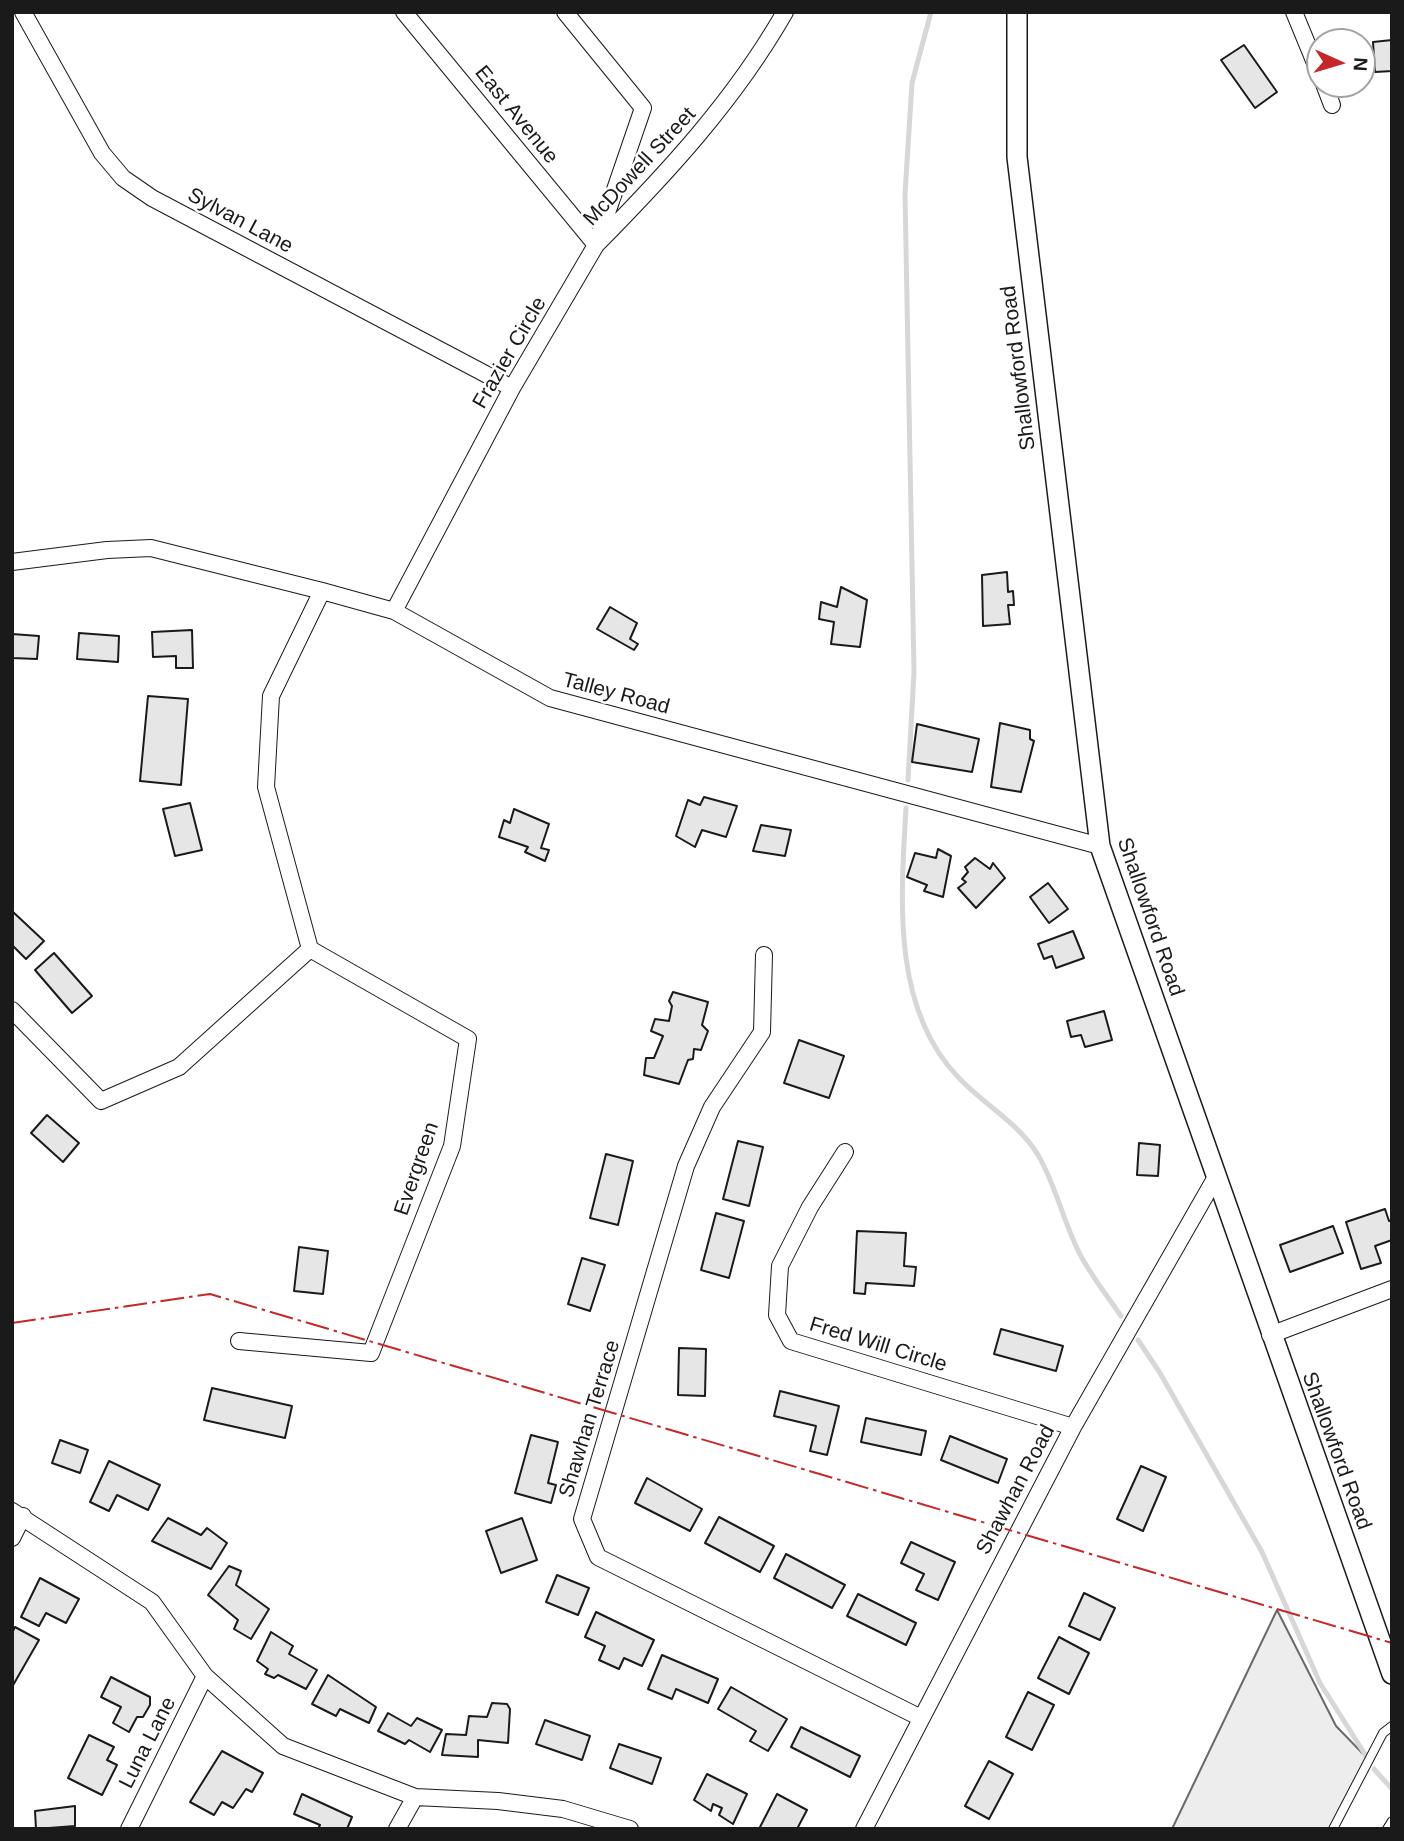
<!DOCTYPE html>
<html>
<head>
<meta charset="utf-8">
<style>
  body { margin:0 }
  #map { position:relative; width:1404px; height:1841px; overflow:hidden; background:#fff; font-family:Arial,sans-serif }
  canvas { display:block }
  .frame { position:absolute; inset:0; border:14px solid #1a1a1a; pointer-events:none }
  .north { position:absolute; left:1306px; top:28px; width:70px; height:70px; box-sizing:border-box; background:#fff; border:2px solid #a3a3a3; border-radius:50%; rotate:94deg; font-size:19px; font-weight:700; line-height:28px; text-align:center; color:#1a1a1a }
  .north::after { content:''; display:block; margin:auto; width:24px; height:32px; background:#c62828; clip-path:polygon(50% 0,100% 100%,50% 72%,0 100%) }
</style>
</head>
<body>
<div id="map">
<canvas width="1404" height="1841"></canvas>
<div class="frame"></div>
<div class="north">N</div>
</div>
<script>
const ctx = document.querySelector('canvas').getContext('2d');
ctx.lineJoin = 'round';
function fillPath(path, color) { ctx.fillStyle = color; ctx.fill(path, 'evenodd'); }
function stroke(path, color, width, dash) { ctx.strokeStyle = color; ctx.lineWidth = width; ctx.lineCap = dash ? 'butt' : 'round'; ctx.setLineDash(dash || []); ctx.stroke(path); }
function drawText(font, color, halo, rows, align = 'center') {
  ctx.font = font + ' Arial,sans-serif'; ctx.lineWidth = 5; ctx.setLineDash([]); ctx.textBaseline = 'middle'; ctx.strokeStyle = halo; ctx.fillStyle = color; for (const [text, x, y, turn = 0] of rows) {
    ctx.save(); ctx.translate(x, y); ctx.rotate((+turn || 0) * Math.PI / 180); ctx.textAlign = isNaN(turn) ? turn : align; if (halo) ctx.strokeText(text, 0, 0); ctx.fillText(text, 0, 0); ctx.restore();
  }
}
const built = new Path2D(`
  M1277 1610 1336 1726 1368 1759 1329 1829H1172Z`);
const stream = new Path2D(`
  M908 780 914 672 905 194 912 83 931 12
  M906 808C901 897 891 1007 958 1077 983 1104 1019 1123 1038 1155 1057 1187 1064 1226 1082 1258 1093 1278 1108 1297 1121 1316
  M1138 1340 1160 1373 1262 1552 1320 1683 1368 1759
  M1374 1769 1392 1789`);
const building = new Path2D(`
  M1392 40V71L1375 72 1373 42Z
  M1244 45 1277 92 1255 108 1221 60Z
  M1007 572 1008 592 1013 591 1014 605H1008L1010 624 983 626 982 575Z
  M841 587 867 600 860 647 831 644 834 622 819 619 821 602 837 607Z
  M610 607 637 623 630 639 638 644 634 650 597 629Z
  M192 630 193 668H176V656L153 657 152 632Z
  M79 633 119 636 118 662 77 659Z
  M12 634 39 636 37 659 12 658Z
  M148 696 188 699 181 785 140 781Z
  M1000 723 1030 730V739L1034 741 1021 792 991 787Z
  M917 724 979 739 972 772 912 762Z
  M704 797 737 806 726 837 702 830 695 847 676 836 688 800 700 805Z
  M190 803 202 850 175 856 163 809Z
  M514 809 549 824 541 848 549 850 545 861 525 852 528 847 499 837 504 820 510 823Z
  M761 825 791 830 785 856 753 851Z
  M938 849 951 856 943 897 924 891 927 885 907 877 915 853 936 858Z
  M975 858 990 869 993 863 1005 878 976 908 958 888 966 882 962 879 968 872 965 867Z
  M1048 883 1068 909 1049 923 1030 897Z
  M12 911 44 941 26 959 12 945Z
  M1073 931 1084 958 1056 968 1052 956 1044 959 1038 944Z
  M54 953 92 996 72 1013 35 970Z
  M673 992 708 1002 702 1025 708 1031 701 1050 694 1049 693 1059 688 1060 679 1084 644 1075 646 1058H654L663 1036 651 1031 655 1019 669 1021 672 1006 669 1001Z
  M1104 1011 1112 1040 1085 1047 1081 1035 1071 1037 1067 1021Z
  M799 1040 844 1056 829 1098 784 1083Z
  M47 1115 79 1143 63 1162 31 1133Z
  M738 1141 763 1147 749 1206 723 1199Z
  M1139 1143 1160 1145 1158 1176 1137 1175Z
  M606 1154 633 1161 618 1225 590 1218Z
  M1385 1209 1389 1221 1392 1220V1240L1375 1246 1381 1263 1361 1269 1346 1222Z
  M716 1213 744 1221 729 1278 701 1270Z
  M1333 1226 1343 1253 1290 1272 1280 1245Z
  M857 1231 906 1233 904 1266 916 1267 914 1286 866 1283 865 1294 854 1293Z
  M299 1247 328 1251 323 1294 294 1291Z
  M582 1258 605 1265 590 1311 568 1304Z
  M1001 1329 1063 1346 1056 1371 994 1354Z
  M679 1348 706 1349 705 1396 678 1395Z
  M212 1388 292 1406 285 1438 204 1420Z
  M780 1391 839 1406 827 1455 810 1451 816 1426 774 1416Z
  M866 1418 926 1431 921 1455 861 1442Z
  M531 1435 558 1442 548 1483 556 1485 551 1503 515 1493Z
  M950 1436 1007 1459 998 1483 941 1460Z
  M60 1440 88 1450 80 1473 52 1463Z
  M109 1461 160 1485 148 1510 117 1495 109 1511 90 1502Z
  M1141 1466 1166 1477 1143 1531 1117 1519Z
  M647 1478 702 1509 690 1531 635 1503Z
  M719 1517 774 1546 760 1572 705 1543Z
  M168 1518 201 1535 207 1528 227 1543 211 1569 152 1541Z
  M522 1518 537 1560 501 1573 486 1531Z
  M911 1542 955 1562 938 1600 916 1590 924 1574 901 1563Z
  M786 1554 845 1585 832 1608 774 1578Z
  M229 1566 241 1571 236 1585 269 1609 251 1639 234 1629 238 1620 208 1595Z
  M557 1575 589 1588 578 1615 546 1602Z
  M40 1578 79 1599 66 1623 46 1613 39 1626 21 1617Z
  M1084 1593 1115 1608 1100 1640 1069 1626Z
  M858 1594 916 1623 906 1645 847 1616Z
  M596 1612 654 1640 642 1666 624 1658 619 1669 599 1660 605 1646 585 1637Z
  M15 1627 39 1640 12 1687V1633Z
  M271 1632 293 1646 289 1654 317 1670 306 1689 278 1675 274 1678 265 1674 268 1669 257 1661Z
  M1059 1637 1089 1653 1069 1694 1038 1678Z
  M662 1655 718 1679 708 1703 676 1689 672 1699 648 1689Z
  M328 1675 376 1707 369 1723 340 1709 336 1716 312 1704Z
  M111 1677 150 1697V1705L143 1717H137L129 1732 113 1723 121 1707 101 1697Z
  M731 1687 787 1719 768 1751 750 1741 756 1731 718 1709Z
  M1028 1692 1054 1705 1032 1750 1006 1737Z
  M492 1703 507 1704 510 1709 508 1743 478 1740V1757L442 1755 446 1734 466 1735 469 1716 487 1717Z
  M388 1713 411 1726 417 1718 442 1730 430 1752 409 1740 405 1744 378 1731Z
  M545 1720 590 1736 582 1760 536 1744Z
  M801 1727 860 1756 850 1777 791 1747Z
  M89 1735 114 1747 107 1760 117 1765 102 1795 68 1778Z
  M619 1744 661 1758 652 1784 610 1768Z
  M222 1751 263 1773 252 1792 246 1789 233 1808 222 1802 214 1815 190 1802Z
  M989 1761 1013 1774 989 1819 965 1806Z
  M707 1774 747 1794 733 1824 719 1815 722 1808 713 1804 711 1811 694 1800Z
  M302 1794 352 1817 347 1829H318L320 1825 294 1814Z
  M777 1794 807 1810 797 1829H759Z
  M75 1806V1826L36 1829 35 1811Z`);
const service = new Path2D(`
  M1333 1829 1383 1733 1392 1726
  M1387 1829 1392 1821`);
const minor = new Path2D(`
  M23 12 102 153 123 178 152 198 512 388
  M404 12 596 245C667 173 734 101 785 12
  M1294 12 1320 75
  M1324 84 1332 105
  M12 562 107 550 151 548 322 591 394 611 550 698 1100 846
  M394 611 512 388 596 245 643 108 565 12
  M764 955 762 1032 712 1107 686 1166 582 1519 598 1557 921 1718
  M12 1010 101 1101 179 1067 310 949 266 787 271 696 322 591
  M845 1152 810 1207 780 1266 777 1315 791 1341 1073 1427
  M1270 1335 1392 1289
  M239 1341 371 1353 452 1146 468 1039 310 949
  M12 1511 152 1602 205 1676 283 1746 415 1797 498 1801 563 1809 630 1829
  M12 1538 23 1516
  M129 1829 205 1676
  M397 1829 415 1797
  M864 1829 1073 1427 1216 1177`);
const tertiary = new Path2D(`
  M1017 12V157L1100 846 1392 1674`);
const power = new Path2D(`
  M12 1323 210 1294 1392 1643`);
const streetNames = [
  ["East Avenue",516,115,51],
  ["McDowell Street",640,167,-47],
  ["Sylvan Lane",240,221,28],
  ["Frazier Circle",510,353,-60],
  ["Shallowford Road",1019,368,-97],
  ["Talley Road",616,694,15],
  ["Shallowford Road",1150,917,71],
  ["Evergreen",417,1169,-71],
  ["Fred Will Circle",878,1345,17],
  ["Shawhan Terrace",590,1419,-73],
  ["Shallowford Road",1336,1451,70],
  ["Shawhan Road",1016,1490,-62],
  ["Luna Lane",148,1743,-63]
];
fillPath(built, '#ededed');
stroke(built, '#6a6a6a', 2);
stroke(stream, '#d7d7d7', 5);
fillPath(building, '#e6e6e6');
stroke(building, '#1a1a1a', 2);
stroke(service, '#1a1a1a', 10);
stroke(minor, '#1a1a1a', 18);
stroke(tertiary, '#1a1a1a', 22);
stroke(service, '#fff', 8);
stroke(minor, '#fff', 16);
stroke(tertiary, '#fff', 19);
stroke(power, '#c62828', 2, [24, 5, 3.5, 5]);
drawText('21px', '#1a1a1a', '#fff', streetNames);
</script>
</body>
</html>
